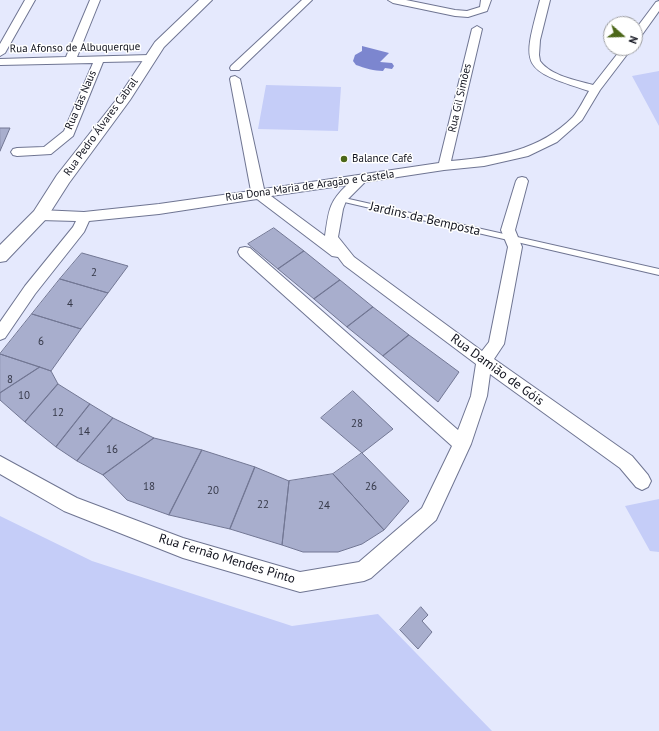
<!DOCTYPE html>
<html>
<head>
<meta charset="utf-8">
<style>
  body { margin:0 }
  #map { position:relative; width:659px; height:731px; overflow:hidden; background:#e5e9fd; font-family:"PT Sans",sans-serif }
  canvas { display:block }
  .north { position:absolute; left:603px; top:16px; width:40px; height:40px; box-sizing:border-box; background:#fff; border:1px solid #9fa0a4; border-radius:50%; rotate:110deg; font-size:11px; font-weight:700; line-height:16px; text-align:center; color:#0f111c }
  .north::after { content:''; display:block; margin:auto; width:14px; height:18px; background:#4c6719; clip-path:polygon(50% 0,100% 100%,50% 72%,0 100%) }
</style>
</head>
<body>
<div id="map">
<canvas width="659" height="731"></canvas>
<div class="north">N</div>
</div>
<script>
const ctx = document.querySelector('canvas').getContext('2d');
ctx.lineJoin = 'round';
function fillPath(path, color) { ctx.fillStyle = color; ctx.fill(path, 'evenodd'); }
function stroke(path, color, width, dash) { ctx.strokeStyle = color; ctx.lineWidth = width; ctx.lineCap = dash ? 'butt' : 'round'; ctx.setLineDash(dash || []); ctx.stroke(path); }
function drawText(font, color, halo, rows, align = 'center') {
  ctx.font = font + ' "PT Sans",sans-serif'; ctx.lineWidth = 3; ctx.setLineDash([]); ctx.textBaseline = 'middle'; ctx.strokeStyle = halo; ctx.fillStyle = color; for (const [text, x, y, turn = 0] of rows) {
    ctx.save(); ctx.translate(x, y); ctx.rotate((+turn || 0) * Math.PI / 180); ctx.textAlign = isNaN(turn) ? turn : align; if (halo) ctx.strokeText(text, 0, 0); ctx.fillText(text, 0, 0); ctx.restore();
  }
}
const green = new Path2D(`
  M659 71V126L632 76Z
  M266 85 341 87 338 131 258 129Z
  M659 499V552L650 551 625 506Z
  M0 516 92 561 292 626 378 614 492 731H0Z`);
const water = new Path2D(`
  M362 46 389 53 380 62 392 63 394 66 392 69 385 68 383 71C375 71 364 68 356 65L353 61 355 55 362 51Z`);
const building = new Path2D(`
  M0 128H10L0 151Z
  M274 228 304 251 278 269 248 244Z
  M304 251 340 280 314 299 278 269Z
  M82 253 128 266 108 293 60 279Z
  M60 279 108 293 81 329 32 314Z
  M340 280 373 307 347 327 314 299Z
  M373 307 409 335 383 356 347 327Z
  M32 314 81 329 51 371 0 354Z
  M409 335 459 372 438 402 383 356Z
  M0 354 40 367 0 393Z
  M40 367 51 371 58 384 25 422 0 400V393Z
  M58 384 90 404 56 447 25 422Z
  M353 391 393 429 362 453 321 418Z
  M90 404 113 418 77 461 56 447Z
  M113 418 154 438 103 475 77 461Z
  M154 438 202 450 169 515 127 500 103 475Z
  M202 450 255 467 230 529 169 515Z
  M362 453 409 501 384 530 333 474Z
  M255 467 289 481 282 545 230 529Z
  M333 474 384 530 362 544 338 552H303L282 545 289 481Z
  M421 607 428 615 422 621 432 632 418 649 400 630Z`);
const service = new Path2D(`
  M338 197H340L659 269V275L340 201H338Z`);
const minor = new Path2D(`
  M25 0H35L5 53 0 56V44Z
  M90 0H100L77 57 150 55 155 58 150 61 103 62 73 136 51 154 17 156 13 155 11 152 13 149 17 148 44 147 64 131 93 63 0 65V59L66 57Z
  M302 0H312L239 70H231L230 68 231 66Z
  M388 0H406L455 10 467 11 480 7 481 0H491L487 11 468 17 455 16 393 3Z
  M540 0H550L540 40 539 55 540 61C551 76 576 80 593 85L622 48H632L600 90 582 120 557 142 528 156 484 166 444 170 365 182 346 201 343 209 338 237 354 257 482 351 489 342 508 247 501 230 516 181 518 178 522 177 526 178 528 181 515 230 522 247 504 344 494 359 632 456 648 475 651 481 648 487 642 490 636 487 620 468 490 374 487 396 471 444 436 520 371 578 364 581 300 592 183 558 64 511 0 474V456L77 498 183 538 300 572 359 562 422 508 452 446 240 256 238 252 240 248 245 247 250 248 458 430 471 396 476 364 344 265 338 257 332 256 257 199 159 214 89 221 84 232 35 294 5 338 0 340V322L25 286 73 227 76 221 40 220 35 218 33 215 35 212 40 210 84 212 159 204 251 191 230 79 231 77 235 76 240 79 264 189 439 163 472 29 477 26 482 29 451 161C497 157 539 151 573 117 579 110 584 99 589 91 520 69 522 67 540 0ZM347 185C328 203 329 211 325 236L271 196Z
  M659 1V11L639 39 635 40V30L656 2Z`);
const tertiary = new Path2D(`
  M199 0H212L164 47 130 100 69 183 46 219 6 261 0 262V245L34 211 57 175 120 95 155 42Z`);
const markers = [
  [344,159,4,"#4c6719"]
];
const farStreetnames = [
  ["Rua Afonso de Albuquerque",75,48,-1],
  ["Rua Gil Simões",460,98,-77],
  ["Rua das Naus",81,100,-67],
  ["Rua Pedro Álvares Cabral",101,127,-54],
  ["Rua Dona Maria de Aragão e Castela",310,186,-8]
];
const farPoinames = [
  ["Balance Café",352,159]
];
const numberNames = [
  ["2",94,273],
  ["4",70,304],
  ["6",41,342],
  ["8",10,380],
  ["10",24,396],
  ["12",58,413],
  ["28",357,424],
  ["14",84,432],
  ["16",112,450],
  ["18",149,487],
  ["26",371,487],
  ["20",213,491],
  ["22",263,505],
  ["24",324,506]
];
const streetNames = [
  ["Jardins da Bemposta",425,219,13],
  ["Rua Damião de Góis",497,370,36],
  ["Rua Fernão Mendes Pinto",227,559,17]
];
fillPath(green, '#c5cdf8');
fillPath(water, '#7c86cf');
fillPath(building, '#a8aecd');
stroke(building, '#727794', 1);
stroke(service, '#6f7592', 2);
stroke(minor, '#6f7592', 2);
stroke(tertiary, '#6f7592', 2);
fillPath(service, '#fff');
fillPath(minor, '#fff');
fillPath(tertiary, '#fff');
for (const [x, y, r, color] of markers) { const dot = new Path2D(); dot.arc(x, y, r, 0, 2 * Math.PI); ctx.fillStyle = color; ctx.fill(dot); stroke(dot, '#fff', 1.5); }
drawText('11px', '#0f111c', '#fff', farStreetnames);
drawText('11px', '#0f111c', '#fff', farPoinames, 'left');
drawText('11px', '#353848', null, numberNames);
drawText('13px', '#0f111c', '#fff', streetNames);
</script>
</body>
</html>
